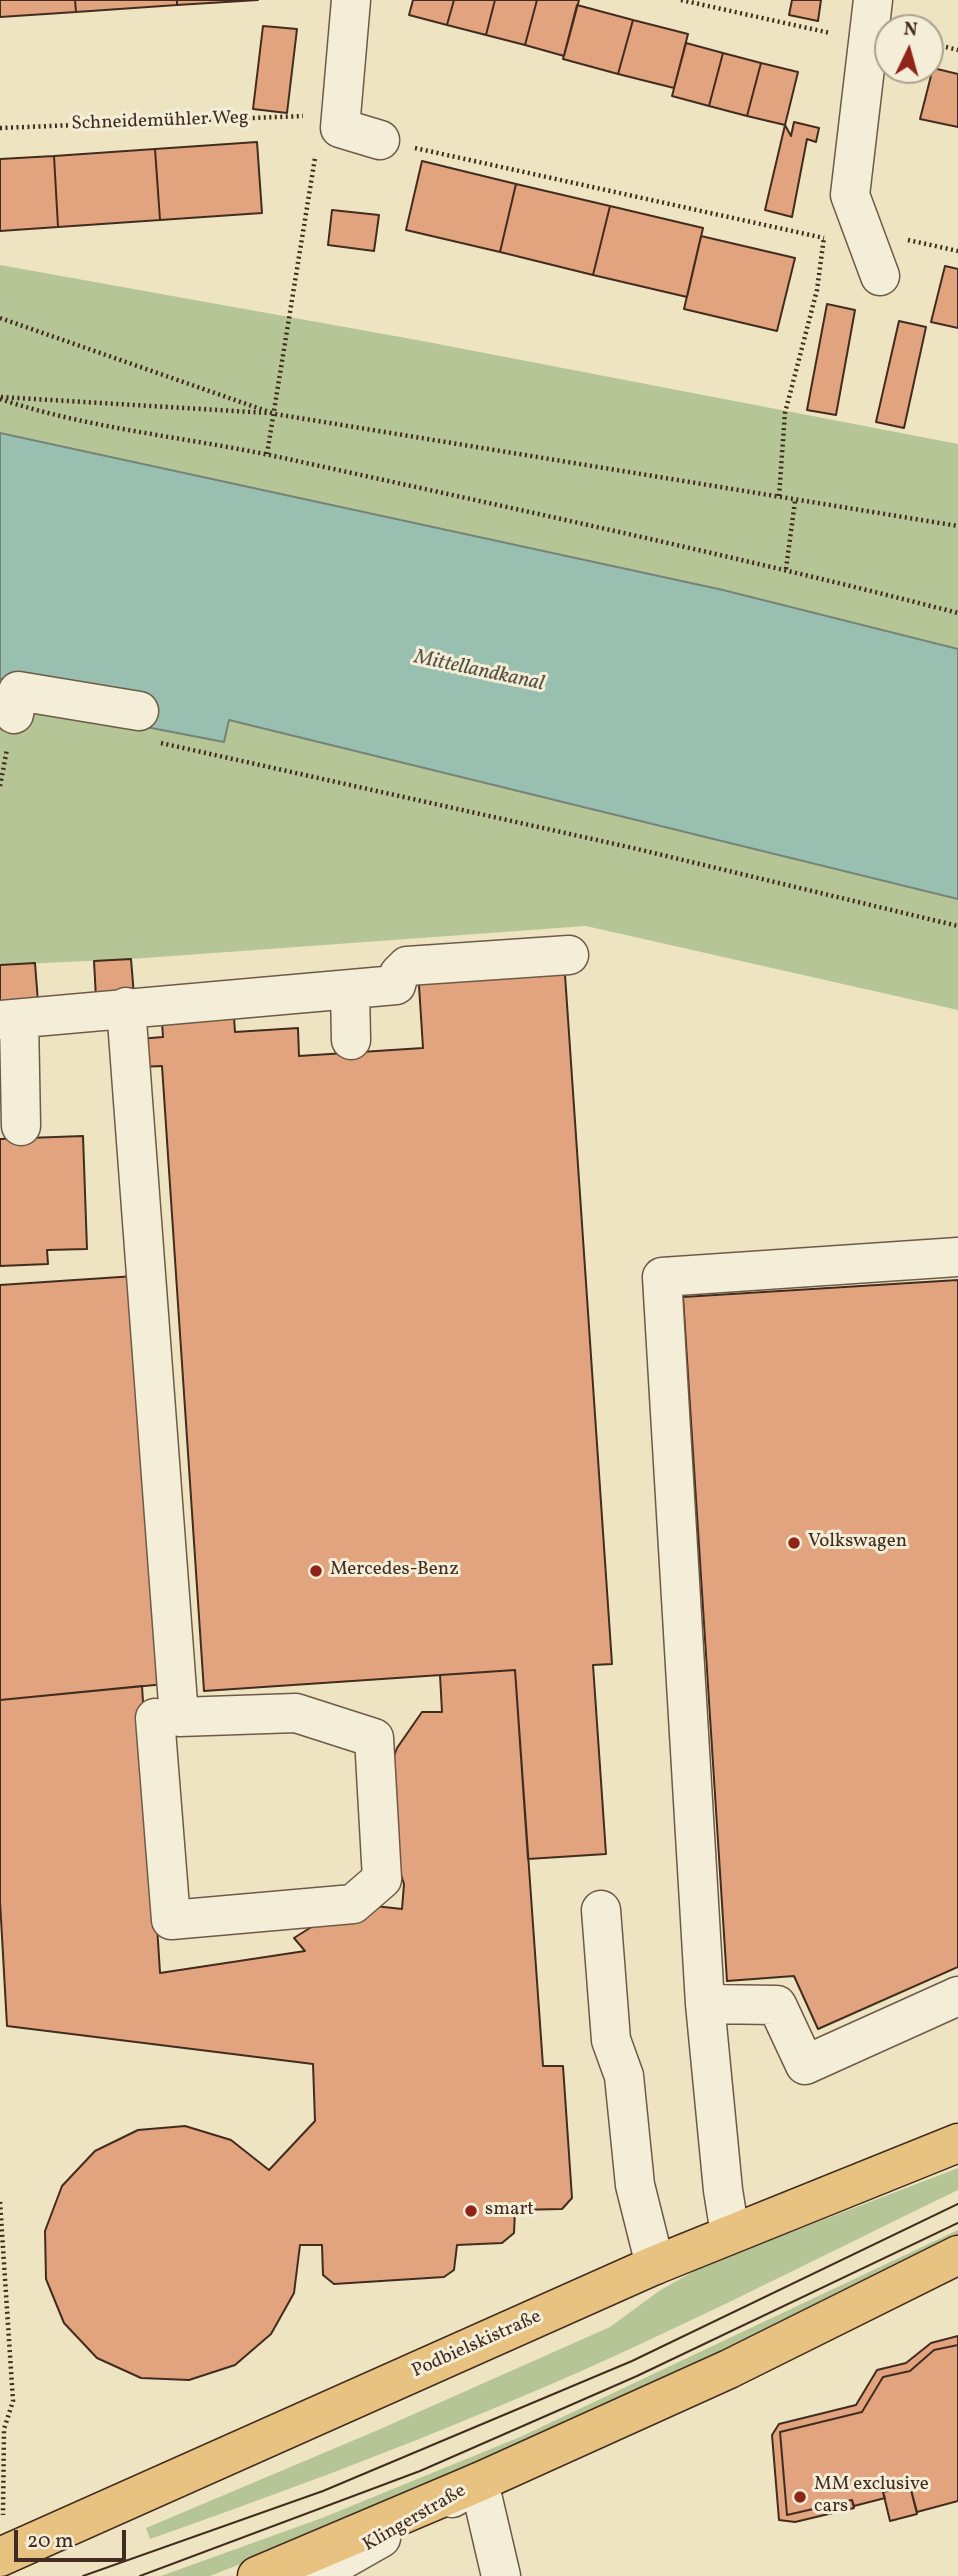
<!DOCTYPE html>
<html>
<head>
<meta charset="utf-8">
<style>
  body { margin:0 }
  #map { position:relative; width:958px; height:2576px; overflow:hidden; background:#eee4c1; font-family:Vollkorn,serif }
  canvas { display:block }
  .north { position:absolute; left:874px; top:14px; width:70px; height:70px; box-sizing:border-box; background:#f4edd7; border:2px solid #ada08e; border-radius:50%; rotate:5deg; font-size:19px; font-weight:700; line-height:28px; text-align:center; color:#422c20 }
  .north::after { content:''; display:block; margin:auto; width:24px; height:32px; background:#8f2418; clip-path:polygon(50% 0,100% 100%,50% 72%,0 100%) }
  .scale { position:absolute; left:14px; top:2530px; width:112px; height:32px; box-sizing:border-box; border:4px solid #422c20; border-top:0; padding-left:9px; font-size:21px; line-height:24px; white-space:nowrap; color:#422c20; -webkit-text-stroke:5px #f4edd7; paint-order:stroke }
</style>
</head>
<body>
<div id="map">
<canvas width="958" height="2576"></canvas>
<div class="north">N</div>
<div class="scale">20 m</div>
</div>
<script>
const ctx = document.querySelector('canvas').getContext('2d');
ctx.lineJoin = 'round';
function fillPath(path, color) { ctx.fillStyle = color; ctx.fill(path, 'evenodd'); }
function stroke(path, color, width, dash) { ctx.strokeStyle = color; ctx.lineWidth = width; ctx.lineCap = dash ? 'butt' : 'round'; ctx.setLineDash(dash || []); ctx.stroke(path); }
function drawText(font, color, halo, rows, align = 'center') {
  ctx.font = font + ' Vollkorn,serif'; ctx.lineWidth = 6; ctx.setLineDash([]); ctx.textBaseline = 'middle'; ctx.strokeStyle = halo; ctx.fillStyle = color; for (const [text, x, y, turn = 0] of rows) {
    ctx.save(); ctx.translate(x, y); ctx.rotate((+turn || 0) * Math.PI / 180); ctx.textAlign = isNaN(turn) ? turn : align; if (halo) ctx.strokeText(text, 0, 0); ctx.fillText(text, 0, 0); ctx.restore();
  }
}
const green = new Path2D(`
  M0 265 417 340 958 444V649L723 590 0 433Z
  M0 679 141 702 223 742 228 720 958 899V1010L586 926 131 959 0 965Z
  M958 2168V2190C807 2263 657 2341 502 2405 386 2454 269 2497 150 2539L146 2528 378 2430 610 2327 659 2291 703 2266Z
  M958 2230V2238L642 2391 326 2530 210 2576H161L322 2518 520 2437Z`);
const water = new Path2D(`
  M0 433 723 590 958 649V899L229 720 224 742 136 725 141 702 0 679Z`);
const building = new Path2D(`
  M0 0H75L76 12 0 17Z
  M75 0H177V5L76 12Z
  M177 0H258L177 5Z
  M413 0H454L447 25 409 15Z
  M454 0H495L486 35 447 25Z
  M495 0H537L525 45 486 35Z
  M537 0H579L564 56 525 45Z
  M792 0H821L818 21 789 15Z
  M577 5 633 20 618 74 563 59Z
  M633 20 688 34 674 88 618 74Z
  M263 26 297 29 287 113 253 109Z
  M686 43 723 53 709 106 672 96Z
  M723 53 761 63 747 116 709 106Z
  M761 63 798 72 785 125 747 116Z
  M933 68 958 74V127L920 119Z
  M794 122 819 128 816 142 807 139 792 217 765 210 785 125 791 136Z
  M257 142 262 213 160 220 155 149Z
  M155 149 160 220 58 227 54 156Z
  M54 156 58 227 0 231V159Z
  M422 161 516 184 500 252 406 230Z
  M516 184 610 206 593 275 500 252Z
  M610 206 703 228 687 297 593 275Z
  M332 210 379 215 374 251 328 245Z
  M701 236 795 258 777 331 684 309Z
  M945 266 958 269V328L931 322Z
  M827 304 855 310 836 415 807 410Z
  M899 321 926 327 904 428 876 422Z
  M131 959 134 996 96 998 94 961Z
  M564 960 612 1664 593 1665 606 1854 528 1859 515 1670 204 1691 162 1066 139 1067 138 1039 163 1037 161 1008 233 1003 235 1032 298 1028 299 1056 423 1048 418 970Z
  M35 963 38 1002 0 1004V965Z
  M83 1136 87 1249 47 1250 48 1264 0 1266V1139Z
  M135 1276 165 1684 0 1700V1285Z
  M958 1280V1967L818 2029 794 1976 727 1981 683 1297Z
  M515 1670 543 2066H563L572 2198 562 2209 515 2210 514 2233 502 2243 457 2245 454 2270 444 2277 334 2284 323 2275 322 2245H300L294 2293 271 2334 235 2365 189 2380 141 2378 97 2358 64 2323 46 2279 45 2231 62 2186 95 2151 138 2130 185 2126 231 2140 269 2170 315 2121 313 2064 7 2026 0 1901V1700L142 1686 160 1973 305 1951 294 1938 324 1919 366 1905 402 1909 404 1884 399 1869 393 1759 397 1748 422 1712H442L440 1675Z
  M958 2336V2345L934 2350 910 2371 883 2377 862 2412 780 2432 787 2515 852 2500 854 2508 795 2522 779 2520 772 2435 779 2424 856 2405 877 2370 906 2363 931 2343Z
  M958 2345V2501L917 2512 910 2486 883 2492 885 2498 854 2506 852 2500 787 2515 780 2432 862 2412 883 2377 910 2371 934 2350Z
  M910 2486 917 2514 890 2521 883 2492Z`);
const path = new Path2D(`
  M681 0 830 33
  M930 43 958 50
  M0 128 303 116
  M415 148 824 238
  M908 240 958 251
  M0 318 275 414 958 526
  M1 397 268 413
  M0 399C90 429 186 437 279 457 506 507 733 555 958 613
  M267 454 315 158
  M779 496 785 413 817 290 824 237
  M786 569 795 501
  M161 743 633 848 958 926
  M0 786 7 749
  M0 2202 13 2401 4 2429 3 2515`);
const minor = new Path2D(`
  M351 0 340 128 380 140
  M873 0 850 195 880 276
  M14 714 18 691 139 711
  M350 990 351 1040
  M126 1007 179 1717 296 1713 374 1738 382 1879 353 1904 171 1920 155 1718
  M19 1019 21 1126
  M0 1020 396 985 399 974 407 966 569 955
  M601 1910 611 2040 624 2076 635 2185 655 2265
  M705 2004 662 1277 958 1257
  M730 2234 723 2190 705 2004 777 2005 805 2065 958 1996
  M452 2498 479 2482 501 2576
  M314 2576 381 2538`);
const major = new Path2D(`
  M0 2557 655 2265 958 2143
  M257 2576 479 2482 729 2369 958 2255`);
const tram = new Path2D(`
  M83 2576 323 2491 632 2361 958 2204
  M140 2576 420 2471 637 2376 958 2223`);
const markers = [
  [794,1543,7,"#8f2418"],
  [316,1571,7,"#8f2418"],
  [471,2211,7,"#8f2418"],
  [800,2497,7,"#8f2418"]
];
const streetNames = [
  ["Schneidemühler Weg",160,122,-2],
  ["Podbielskistraße",477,2345,-24],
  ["Klingerstraße",415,2519,-30]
];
const poiNames = [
  ["Volkswagen",808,1543],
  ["Mercedes-Benz",330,1571],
  ["smart",485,2211],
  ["MM exclusive",814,2486],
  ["cars",814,2508]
];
const waterNames = [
  ["Mittellandkanal",479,672,12]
];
fillPath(green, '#b5c596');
fillPath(water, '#99bfb1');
stroke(water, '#768477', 2);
fillPath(building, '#e2a47f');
stroke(building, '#422c20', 2);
stroke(minor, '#6d5a48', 41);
stroke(major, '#422c20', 41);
stroke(path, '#422c20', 4.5, [2, 3.5]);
stroke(minor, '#f4edd7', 38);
stroke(major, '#e7c280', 38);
stroke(tram, '#422c20', 2);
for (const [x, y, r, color] of markers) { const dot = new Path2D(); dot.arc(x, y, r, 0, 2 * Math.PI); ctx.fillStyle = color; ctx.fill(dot); stroke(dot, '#f4edd7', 2.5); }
drawText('19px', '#422c20', '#f4edd7', streetNames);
drawText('19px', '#422c20', '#f4edd7', poiNames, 'left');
drawText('italic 21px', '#585144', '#f4edd7', waterNames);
</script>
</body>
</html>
